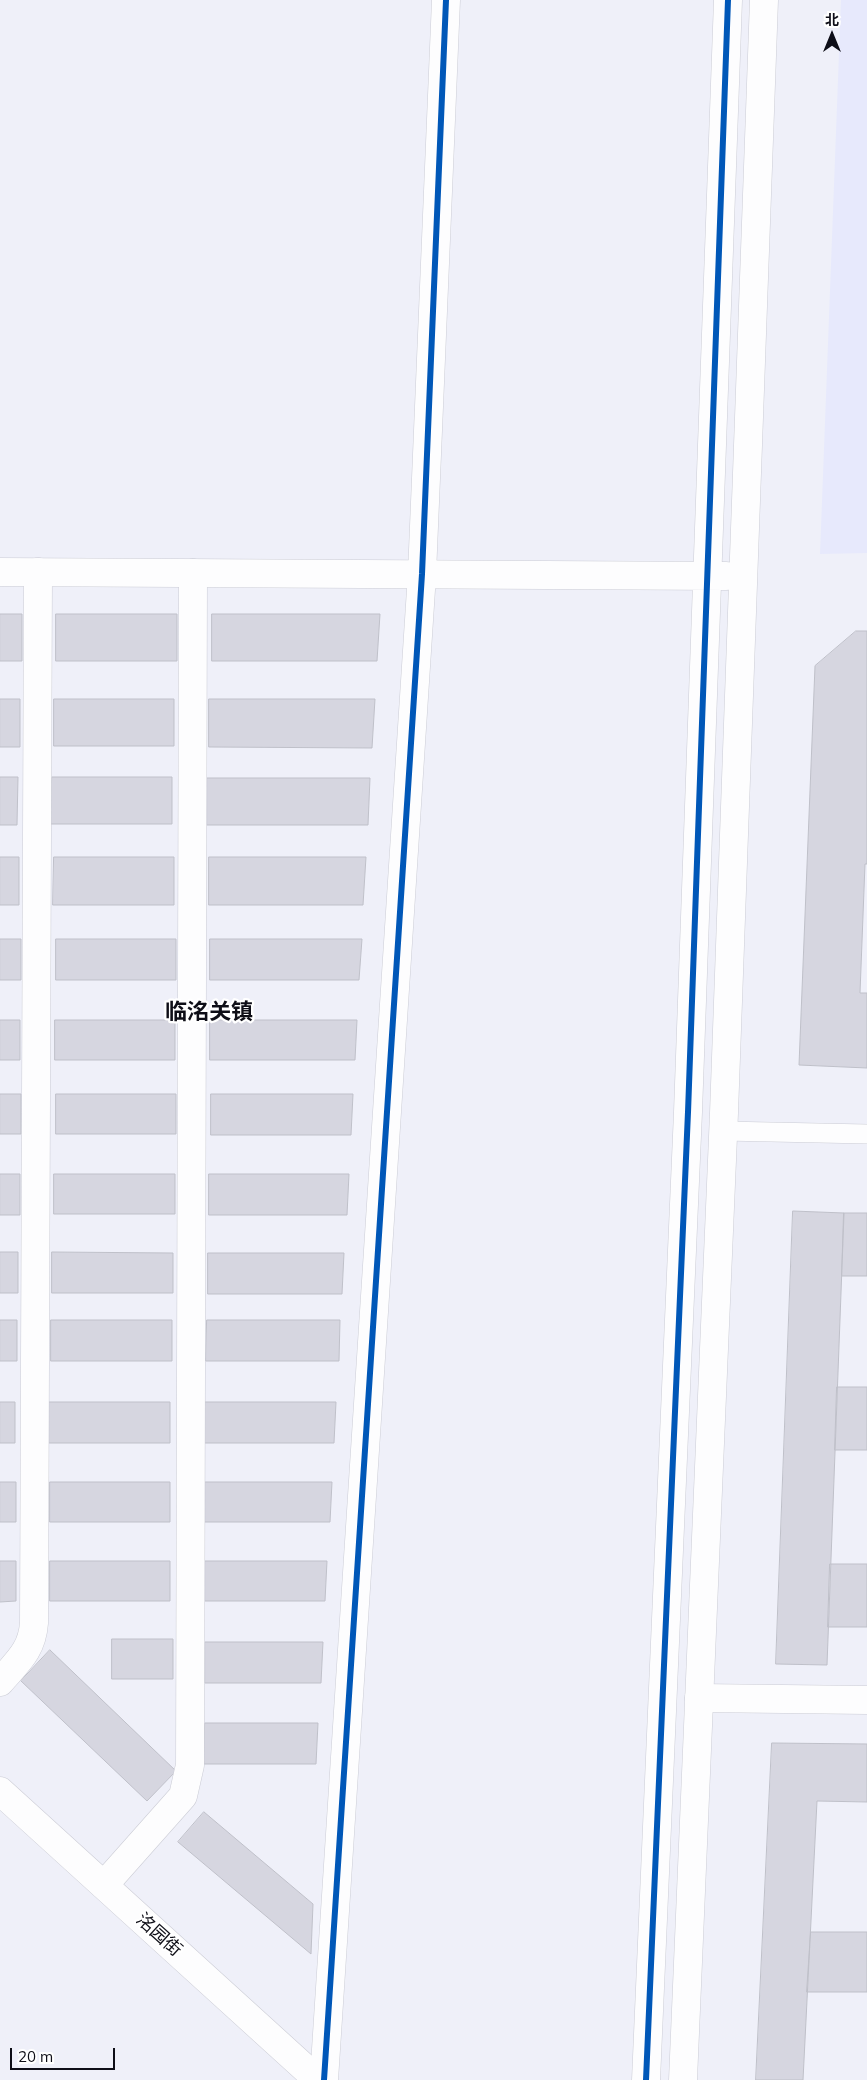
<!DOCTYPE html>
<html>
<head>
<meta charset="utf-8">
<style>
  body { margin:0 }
  #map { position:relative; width:867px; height:2080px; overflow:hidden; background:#eff0f9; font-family:Mulish,"Noto Sans SC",sans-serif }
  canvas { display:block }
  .north { position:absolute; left:807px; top:10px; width:50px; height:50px; -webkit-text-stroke:4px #fff; paint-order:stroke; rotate:0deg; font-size:14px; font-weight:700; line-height:20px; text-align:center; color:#0e0e17 }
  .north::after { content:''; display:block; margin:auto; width:18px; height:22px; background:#0e0e17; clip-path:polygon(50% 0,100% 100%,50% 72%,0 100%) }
  .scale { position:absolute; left:10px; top:2048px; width:105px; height:22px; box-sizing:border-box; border:2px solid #0e0e17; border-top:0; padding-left:6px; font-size:15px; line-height:18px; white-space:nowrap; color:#0e0e17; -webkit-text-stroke:4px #fff; paint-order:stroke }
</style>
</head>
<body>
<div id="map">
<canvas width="867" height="2080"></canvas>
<div class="north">北</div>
<div class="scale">20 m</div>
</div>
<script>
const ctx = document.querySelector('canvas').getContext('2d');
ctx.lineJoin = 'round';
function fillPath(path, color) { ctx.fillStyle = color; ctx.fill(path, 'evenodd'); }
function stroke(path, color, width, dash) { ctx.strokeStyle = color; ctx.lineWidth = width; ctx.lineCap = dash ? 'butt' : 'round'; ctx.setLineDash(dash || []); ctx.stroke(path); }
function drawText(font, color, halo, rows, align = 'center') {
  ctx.font = font + ' Mulish,"Noto Sans SC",sans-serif'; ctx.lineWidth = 4.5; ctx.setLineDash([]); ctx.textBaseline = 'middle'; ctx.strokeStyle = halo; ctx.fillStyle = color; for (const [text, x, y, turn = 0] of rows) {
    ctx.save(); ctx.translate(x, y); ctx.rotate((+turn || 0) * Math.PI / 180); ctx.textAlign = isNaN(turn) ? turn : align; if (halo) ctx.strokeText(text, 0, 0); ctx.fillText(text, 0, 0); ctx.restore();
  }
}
const built = new Path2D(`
  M841 0H867V553L820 554Z`);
const building = new Path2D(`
  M0 614H22V661H0Z
  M56 614H177V661H56Z
  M212 614H380L377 661H212Z
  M856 631H867V864H865L860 993H867V1068L799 1065 815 666Z
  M0 699H20V747H0Z
  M54 699H174V746H54Z
  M209 699H375L372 748 209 747Z
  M0 777H18L17 825H0Z
  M52 777H172V824H51Z
  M207 778H370L368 825H207Z
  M0 857H19V905H0Z
  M54 857H174V905H53Z
  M209 857H366L363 905H209Z
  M0 939H21V980H0Z
  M56 939H176V980H56Z
  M210 939H362L359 980H210Z
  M0 1020H20V1060H0Z
  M55 1020H175V1060H55Z
  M210 1020H357L355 1060H210Z
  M0 1094H21V1134H0Z
  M56 1094H176V1134H56Z
  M211 1094H353L351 1135H211Z
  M0 1174H20V1215H0Z
  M54 1174H175V1214H54Z
  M209 1174H349L347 1215H209Z
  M793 1211 844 1213 827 1665 776 1664Z
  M844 1213H867V1276H842Z
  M0 1252H18V1293H0Z
  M52 1252 173 1253V1293H52Z
  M208 1253H344L342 1294H208Z
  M0 1320H17V1361H0Z
  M51 1320H172V1361H51Z
  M207 1320H340L339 1361H206Z
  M837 1387H867V1450H835Z
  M0 1402H15V1443H0Z
  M49 1402H170V1443H49Z
  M205 1402H336L334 1443H204Z
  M0 1482H16V1522H0Z
  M50 1482H170V1522H50Z
  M205 1482H332L330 1522H205Z
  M0 1561H16V1601L0 1602Z
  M50 1561H170V1601H50Z
  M205 1561H327L325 1601H205Z
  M830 1564H867V1627H828Z
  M112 1639H173V1679H112Z
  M205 1642H323L321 1683H205Z
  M50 1650 176 1771 147 1801 21 1681Z
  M205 1723H318L316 1764H204Z
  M772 1743 867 1744V1802L817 1801 803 2080H756Z
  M204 1812 313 1904 311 1954 178 1842Z
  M811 1932H867V1992H807Z`);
const service = new Path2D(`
  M723 1131 867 1134`);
const minor = new Path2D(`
  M0 1682C17 1662 32 1651 34 1623L38 572
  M699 1698 867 1700
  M104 1885 183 1796 190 1765 193 573
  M324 2080 422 574 446 0`);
const tertiary = new Path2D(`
  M0 572 726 576
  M0 1791 318 2080
  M646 2080 688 1112 728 0
  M683 2080 724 1113 764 0`);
const cycleway = new Path2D(`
  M324 2080 422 574 446 0
  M646 2080 688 1112 728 0`);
const streetNames = [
  ["洺园街",159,1935,42]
];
const districtNames = [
  ["临洺关镇",209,1012]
];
fillPath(built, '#e7e9fc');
fillPath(building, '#d6d6e0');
stroke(building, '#bfc0c9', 1);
stroke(service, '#cbccd5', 20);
stroke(minor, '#cbccd5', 29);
stroke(tertiary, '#cbccd5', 29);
stroke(service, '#fdfdfe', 19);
stroke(minor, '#fdfdfe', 28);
stroke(tertiary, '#fdfdfe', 28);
stroke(cycleway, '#0057b8', 6);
drawText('18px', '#0e0e17', '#fff', streetNames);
drawText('bold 22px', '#0e0e17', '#fff', districtNames);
</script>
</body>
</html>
